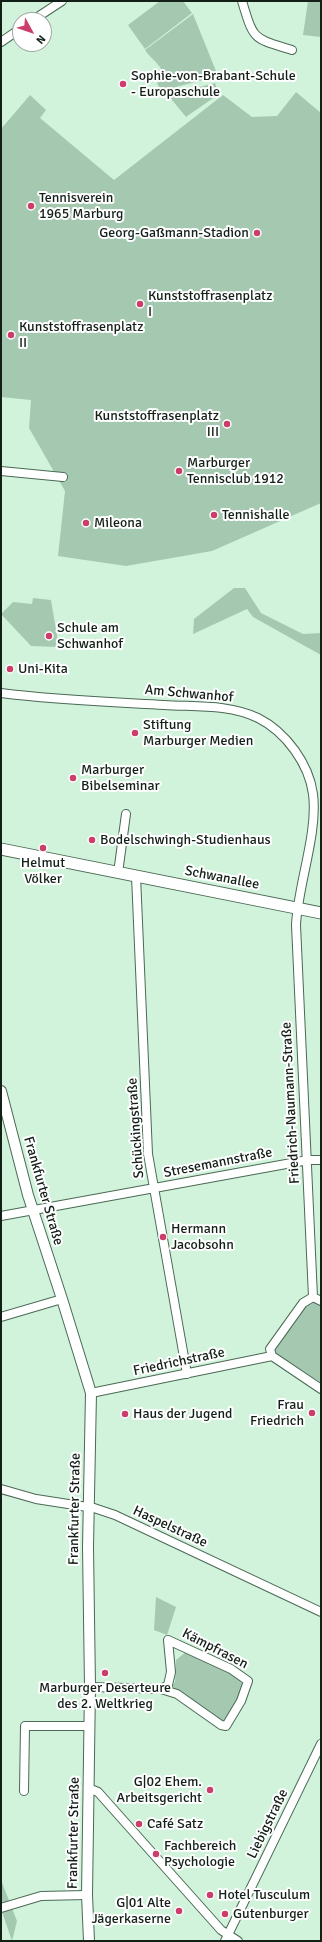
<!DOCTYPE html>
<html>
<head>
<meta charset="utf-8">
<style>
  body { margin:0 }
  #map { position:relative; width:322px; height:1942px; overflow:hidden; background:#d1f3db; font-family:Signika,sans-serif }
  canvas { display:block }
  .frame { position:absolute; inset:0; border:2px solid #132018; pointer-events:none }
  .north { position:absolute; left:12px; top:12px; width:40px; height:40px; box-sizing:border-box; background:#fff; border:1px solid #a1a6a3; border-radius:50%; rotate:130deg; font-size:11px; font-weight:700; line-height:16px; text-align:center; color:#132018 }
  .north::after { content:''; display:block; margin:auto; width:14px; height:18px; background:#cb3e6c; clip-path:polygon(50% 0,100% 100%,50% 72%,0 100%) }
</style>
</head>
<body>
<div id="map">
<canvas width="322" height="1942"></canvas>
<div class="frame"></div>
<div class="north">N</div>
</div>
<script>
const ctx = document.querySelector('canvas').getContext('2d');
ctx.lineJoin = 'round';
function fillPath(path, color) { ctx.fillStyle = color; ctx.fill(path, 'evenodd'); }
function stroke(path, color, width, dash) { ctx.strokeStyle = color; ctx.lineWidth = width; ctx.lineCap = dash ? 'butt' : 'round'; ctx.setLineDash(dash || []); ctx.stroke(path); }
function drawText(font, color, halo, rows, align = 'center') {
  ctx.font = font + ' Signika,sans-serif'; ctx.lineWidth = 4; ctx.setLineDash([]); ctx.textBaseline = 'middle'; ctx.strokeStyle = halo; ctx.fillStyle = color; for (const [text, x, y, turn = 0] of rows) {
    ctx.save(); ctx.translate(x, y); ctx.rotate((+turn || 0) * Math.PI / 180); ctx.textAlign = isNaN(turn) ? turn : align; if (halo) ctx.strokeText(text, 0, 0); ctx.fillText(text, 0, 0); ctx.restore();
  }
}
const green = new Path2D(`
  M160 1H183L192 13 145 49 128 25Z
  M308 1H321V37L303 35Z
  M193 14 218 76 161 91 157 83 163 79C164 65 152 61 145 50Z
  M215 83 219 94 186 117 168 95Z
  M296 92 321 113V503L212 551 126 566 58 556 65 491 29 428 31 400 1 397V129L30 95 46 110 40 118 114 180 223 95 252 117 277 116Z
  M234 588H245L261 613 303 634 321 633V655L253 617 247 609 193 634 194 619Z
  M33 598 51 600 59 647 31 646 1 614 13 602 32 604Z
  M311 1299 321 1304V1386L273 1354 271 1349Z
  M156 1597 176 1607 167 1635 154 1630Z
  M187 1651 237 1675 243 1686C238 1700 233 1716 220 1723L169 1689 175 1682 176 1660Z
  M1 1880 17 1921 12 1941 1 1909Z`);
const minor = new Path2D(`
  M242 1C254 41 253 38 292 50
  M33 20 62 1
  M1 42 20 29
  M1 471 63 477
  M1 693C55 700 110 702 164 705 195 707 229 704 258 718 286 732 309 764 313 794 318 834 298 884 296 925L313 1297
  M118 873 126 814
  M136 876 148 1154 187 1374
  M1 1216 308 1160H321
  M321 1301 313 1297 303 1303 270 1349 272 1356 321 1389
  M1 1317 62 1299
  M91 1393 272 1356
  M1 1489 36 1499 94 1508 115 1515 321 1612
  M90 1687 161 1689 177 1694 221 1725 226 1726 241 1701 248 1681 231 1669 168 1640 171 1672 168 1685 161 1689
  M88 1788 98 1792 221 1930 238 1941
  M24 1791 25 1726H89
  M1 1908 41 1896 87 1895
  M225 1941 321 1744`);
const tertiary = new Path2D(`
  M1 1091 28 1195 62 1299 91 1393 88 1547 90 1687 87 1895 89 1941`);
const secondary = new Path2D(`
  M1 849 321 913`);
const markers = [
  [123,84,4,"#cb3e6c"],
  [31,206,4,"#cb3e6c"],
  [257,233,4,"#cb3e6c"],
  [140,304,4,"#cb3e6c"],
  [11,335,4,"#cb3e6c"],
  [227,424,4,"#cb3e6c"],
  [179,471,4,"#cb3e6c"],
  [214,515,4,"#cb3e6c"],
  [86,523,4,"#cb3e6c"],
  [49,636,4,"#cb3e6c"],
  [10,669,4,"#cb3e6c"],
  [135,733,4,"#cb3e6c"],
  [73,778,4,"#cb3e6c"],
  [92,840,4,"#cb3e6c"],
  [43,848,4,"#cb3e6c"],
  [163,1237,4,"#cb3e6c"],
  [312,1413,4,"#cb3e6c"],
  [125,1414,4,"#cb3e6c"],
  [105,1673,4,"#cb3e6c"],
  [210,1790,4,"#cb3e6c"],
  [139,1824,4,"#cb3e6c"],
  [156,1854,4,"#cb3e6c"],
  [210,1895,4,"#cb3e6c"],
  [179,1911,4,"#cb3e6c"],
  [225,1914,4,"#cb3e6c"]
];
const poiNames = [
  ["Sophie-von-Brabant-Schule",131,76],
  ["- Europaschule",131,92],
  ["Tennisverein",39,198],
  ["1965 Marburg",39,214],
  ["Georg-Gaßmann-Stadion",249,233,"right"],
  ["Kunststoffrasenplatz",148,296],
  ["I",148,312],
  ["Kunststoffrasenplatz",19,327],
  ["II",19,343],
  ["Kunststoffrasenplatz",219,416,"right"],
  ["III",219,432,"right"],
  ["Marburger",187,463],
  ["Tennisclub 1912",187,479],
  ["Tennishalle",222,515],
  ["Mileona",94,523],
  ["Schule am",57,628],
  ["Schwanhof",57,644],
  ["Uni-Kita",18,669],
  ["Stiftung",143,725],
  ["Marburger Medien",143,741],
  ["Marburger",81,770],
  ["Bibelseminar",81,786],
  ["Bodelschwingh-Studienhaus",100,840],
  ["Helmut",43,863,"center"],
  ["Völker",43,879,"center"],
  ["Hermann",171,1229],
  ["Jacobsohn",171,1245],
  ["Frau",304,1405,"right"],
  ["Friedrich",304,1421,"right"],
  ["Haus der Jugend",133,1414],
  ["Marburger Deserteure",105,1688,"center"],
  ["des 2. Weltkrieg",105,1704,"center"],
  ["G|02 Ehem.",202,1782,"right"],
  ["Arbeitsgericht",202,1798,"right"],
  ["Café Satz",147,1824],
  ["Fachbereich",164,1846],
  ["Psychologie",164,1862],
  ["Hotel Tusculum",218,1895],
  ["G|01 Alte",171,1903,"right"],
  ["Jägerkaserne",171,1919,"right"],
  ["Gutenburger",233,1914]
];
const streetNames = [
  ["Am Schwanhof",189,694,5],
  ["Schwanallee",222,878,11],
  ["Friedrich-Naumann-Straße",291,1103,-93],
  ["Schückingstraße",136,1128,-94],
  ["Stresemannstraße",218,1163,-11],
  ["Frankfurter Straße",43,1191,74],
  ["Friedrichstraße",179,1362,-12],
  ["Frankfurter Straße",75,1509,-89],
  ["Haspelstraße",170,1527,25],
  ["Kämpfrasen",215,1649,27],
  ["Liebigstraße",268,1824,-64],
  ["Frankfurter Straße",74,1833,-89]
];
fillPath(green, '#a4c9b0');
stroke(minor, '#4b6955', 10);
stroke(tertiary, '#4b6955', 12);
stroke(secondary, '#4b6955', 13);
stroke(minor, '#fff', 8);
stroke(tertiary, '#fff', 10);
stroke(secondary, '#fff', 11);
for (const [x, y, r, color] of markers) { const dot = new Path2D(); dot.arc(x, y, r, 0, 2 * Math.PI); ctx.fillStyle = color; ctx.fill(dot); stroke(dot, '#fff', 1.5); }
drawText('14px', '#132018', '#fff', poiNames, 'left');
drawText('14px', '#132018', '#fff', streetNames);
</script>
</body>
</html>
